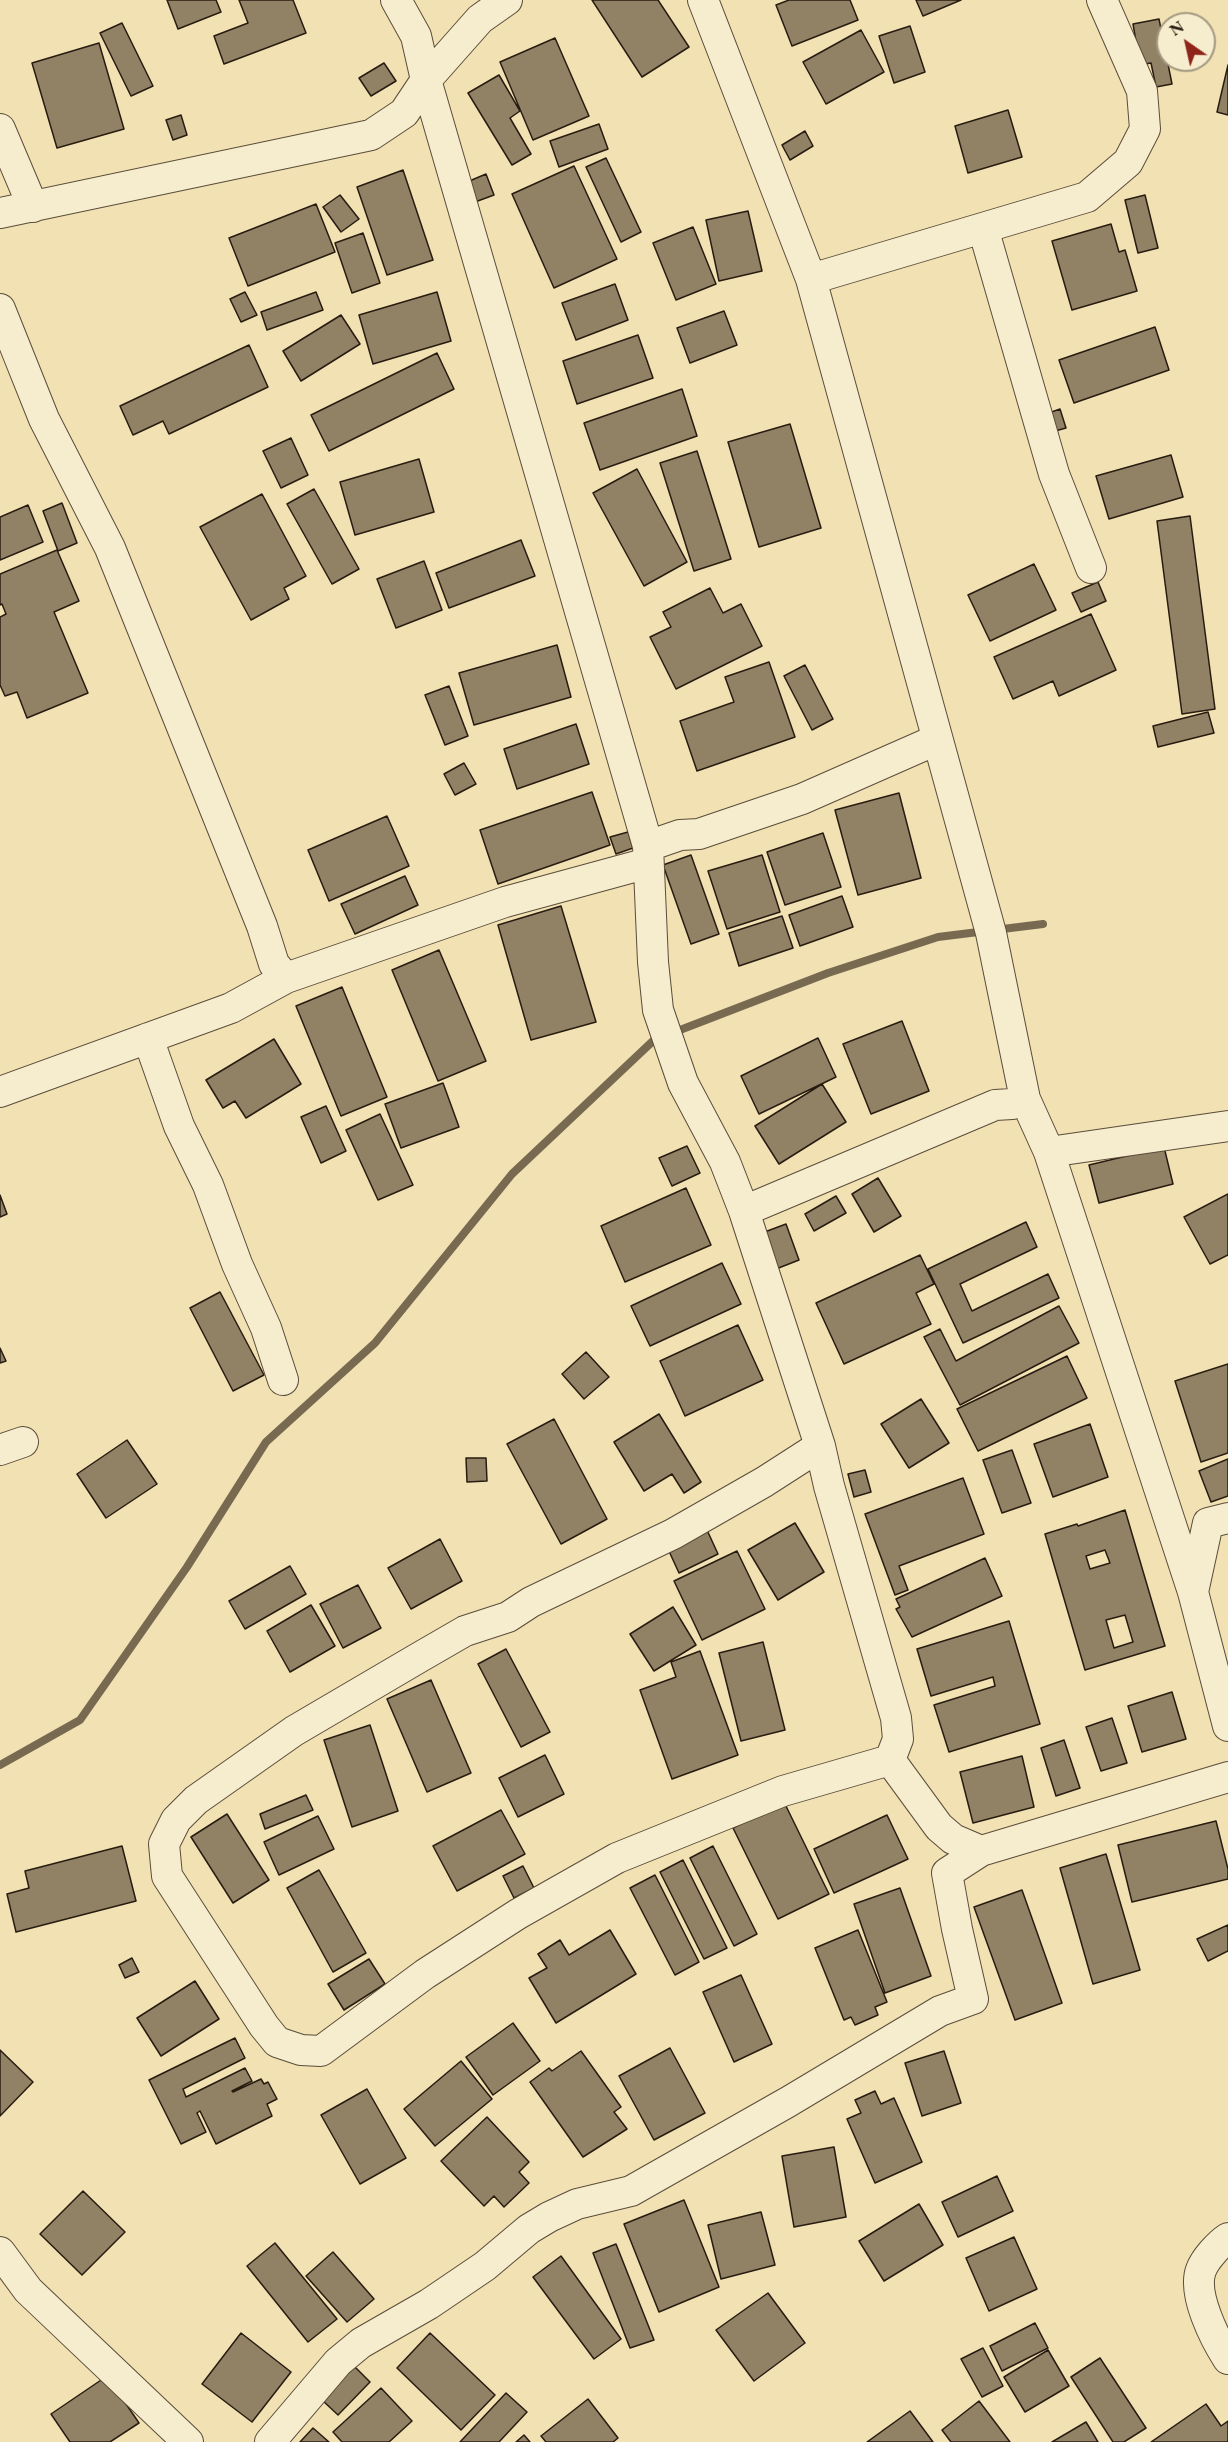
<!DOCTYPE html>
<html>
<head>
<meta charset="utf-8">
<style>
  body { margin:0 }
  #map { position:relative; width:1228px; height:2442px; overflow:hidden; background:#f1e1b3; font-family:"EB Garamond",serif }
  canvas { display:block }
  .north { position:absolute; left:1156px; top:12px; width:60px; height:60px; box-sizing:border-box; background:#f6ecce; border:2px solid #a49982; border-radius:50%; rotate:326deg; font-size:16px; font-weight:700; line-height:24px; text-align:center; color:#281c11 }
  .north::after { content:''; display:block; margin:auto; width:21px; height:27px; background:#8f2418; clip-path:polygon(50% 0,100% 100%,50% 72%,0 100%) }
</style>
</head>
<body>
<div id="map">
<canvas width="1228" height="2442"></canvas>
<div class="north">N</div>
</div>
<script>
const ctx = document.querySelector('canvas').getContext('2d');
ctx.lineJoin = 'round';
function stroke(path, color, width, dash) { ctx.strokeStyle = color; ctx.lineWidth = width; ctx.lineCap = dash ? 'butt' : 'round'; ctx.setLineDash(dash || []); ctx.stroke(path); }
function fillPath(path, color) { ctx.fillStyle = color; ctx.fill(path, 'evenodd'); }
const stream = new Path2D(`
  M0 1765 80 1720 187 1567 266 1442 375 1343 512 1174 654 1040 828 973 938 937 1043 924`);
const building = new Path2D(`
  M167 0H216L221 12 178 29Z
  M239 0H293L306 33 224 64 214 36 248 23Z
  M592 0H658L689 47 642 77Z
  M789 0H850L858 20 792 46 776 5Z
  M916 0H961L923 16Z
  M1159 19 1172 84 1156 87 1151 63 1140 65 1133 24Z
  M122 23 153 86 131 96 100 33Z
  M910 26 925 72 894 83 879 36Z
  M861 30 884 72 826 104 803 62Z
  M555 38 589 116 533 140 500 62Z
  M99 43 124 129 57 148 32 63Z
  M384 63 396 81 371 96 359 78Z
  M1228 65V115L1217 112Z
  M499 75 520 111 510 118 531 154 512 165 468 93Z
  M1008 110 1022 157 968 173 955 126Z
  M181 115 187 135 173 140 166 120Z
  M599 124 608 149 559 167 550 141Z
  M805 131 813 146 790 160 782 145Z
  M606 158 641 232 621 242 586 167Z
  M574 166 617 259 554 288 512 194Z
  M403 170 433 260 387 275 357 187Z
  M486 174 494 195 475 202 467 182Z
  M340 195 359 219 341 232 323 207Z
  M1145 195 1158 248 1138 253 1125 200Z
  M316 204 335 252 248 286 229 238Z
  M748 211 762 271 719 281 706 220Z
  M1111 224 1119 252 1125 250 1137 291 1072 310 1052 241Z
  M693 227 716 284 676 300 653 243Z
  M363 233 380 283 352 293 335 243Z
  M615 284 628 320 576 340 562 303Z
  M245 292 257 315 241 322 230 299Z
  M316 292 323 310 267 330 261 312Z
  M437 292 451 341 373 364 359 315Z
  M724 311 737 345 690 363 677 328Z
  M341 315 360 344 301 381 283 351Z
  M1155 327 1169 370 1074 403 1059 360Z
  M638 335 653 378 577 404 563 361Z
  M249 345 268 387 169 434 163 421 133 435 120 406Z
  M437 353 454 389 329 451 311 415Z
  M682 389 697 436 600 470 584 423Z
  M1060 409 1066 428 1048 433 1043 415Z
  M790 424 821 528 759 547 728 442Z
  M291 438 308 475 281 488 263 451Z
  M697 451 731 559 694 571 660 463Z
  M1171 455 1183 497 1109 519 1096 476Z
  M419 459 434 512 355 535 340 482Z
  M637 469 687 562 644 586 593 493Z
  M314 489 359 569 332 584 287 504Z
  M262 494 306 576 284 588 289 599 251 620 200 527Z
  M62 503 77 543 58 551 43 511Z
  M28 505 43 542 0 560V517Z
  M1190 516 1215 709 1182 714 1157 521Z
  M521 540 535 576 449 608 436 573Z
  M57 550 79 601 54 612 88 693 27 718 17 692 5 696 0 685V617L6 614 2 604 0 605V574Z
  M424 561 442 610 396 628 377 579Z
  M1034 564 1056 610 990 641 968 595Z
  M1098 582 1106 601 1081 612 1072 593Z
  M710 588 723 613 741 604 762 646 676 689 650 637 671 627 663 612Z
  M1091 614 1116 670 1059 696 1053 681 1013 699 994 657Z
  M557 645 571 697 474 725 459 673Z
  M769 662 795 737 697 771 680 721 734 702 725 677Z
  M805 665 833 719 812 730 784 676Z
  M449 686 468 736 445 745 425 695Z
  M1208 712 1214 733 1158 747 1153 726Z
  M576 724 589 764 517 789 504 749Z
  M464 763 476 784 455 795 444 774Z
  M592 792 610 845 498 884 480 830Z
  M899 793 921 878 858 895 835 810Z
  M387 816 409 866 329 901 308 850Z
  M628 832 633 848 616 854 610 837Z
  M823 833 841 887 785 905 767 852Z
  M691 855 719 934 691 944 663 865Z
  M762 855 780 912 727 929 708 871Z
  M405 876 418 905 355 934 341 904Z
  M842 896 853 927 800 946 789 915Z
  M561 906 596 1022 531 1040 498 925Z
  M782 916 793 948 739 966 729 933Z
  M439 950 486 1061 438 1081 392 970Z
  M342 987 387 1097 341 1116 296 1006Z
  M902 1021 929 1091 871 1114 843 1044Z
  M818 1038 836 1077 759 1114 741 1076Z
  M274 1039 301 1084 246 1118 235 1101 223 1108 206 1080Z
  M443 1083 459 1127 401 1148 385 1104Z
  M822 1084 846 1122 779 1164 755 1126Z
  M326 1106 346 1151 321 1163 301 1117Z
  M380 1114 413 1185 378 1200 346 1130Z
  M687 1146 700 1173 672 1186 659 1158Z
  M1164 1147 1173 1184 1099 1203 1089 1165Z
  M878 1178 901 1216 874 1232 852 1194Z
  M686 1188 711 1245 625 1282 601 1226Z
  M1228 1194V1255L1210 1264 1184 1217Z
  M0 1195 7 1214 0 1217Z
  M836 1196 846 1213 814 1231 805 1214Z
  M1026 1222 1037 1247 960 1284 972 1311 1048 1274 1059 1298 963 1343 928 1269Z
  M786 1224 799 1260 776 1269 762 1233Z
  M920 1255 934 1284 916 1293 931 1324 844 1364 816 1303Z
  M722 1263 741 1304 650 1346 631 1306Z
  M220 1292 264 1375 233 1391 190 1308Z
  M1059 1306 1079 1343 960 1405 924 1337 940 1329 956 1361Z
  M738 1325 763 1380 685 1416 660 1361Z
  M0 1348 6 1361 0 1363Z
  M586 1352 609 1377 584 1399 562 1374Z
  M1067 1356 1087 1398 978 1451 957 1409Z
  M1228 1364V1453L1201 1462 1175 1381Z
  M921 1399 949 1443 909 1468 881 1424Z
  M659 1414 701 1482 684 1493 672 1474 644 1491 614 1442Z
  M554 1419 607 1519 561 1544 507 1444Z
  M1090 1424 1108 1477 1053 1497 1034 1444Z
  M127 1440 157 1484 106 1518 77 1474Z
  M1012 1450 1031 1503 1002 1513 983 1460Z
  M466 1458H486L487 1481 467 1482Z
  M1228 1459V1496L1211 1502 1199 1471Z
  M865 1470 871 1492 854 1497 848 1474Z
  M963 1478 984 1534 899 1566 908 1590 895 1595 865 1514Z
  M1125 1510 1165 1646 1085 1670 1045 1534 1077 1524 1078 1526ZM1105 1550 1110 1563 1090 1569 1086 1556ZM1125 1615 1133 1642 1114 1648 1106 1620Z
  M795 1523 824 1572 778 1600 748 1550Z
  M707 1530 718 1554 679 1573 668 1549Z
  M440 1539 462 1581 411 1609 388 1568Z
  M737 1551 765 1609 702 1640 674 1581Z
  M985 1558 1002 1596 912 1637 896 1609 900 1607 896 1599Z
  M290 1566 306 1594 245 1629 229 1601Z
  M358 1585 381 1628 343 1648 320 1604Z
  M311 1605 335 1646 290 1672 267 1631Z
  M673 1607 696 1645 654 1671 630 1634Z
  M1009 1621 1040 1724 949 1752 934 1705 995 1686 993 1677 931 1696 917 1649Z
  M763 1642 785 1730 741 1741 719 1653Z
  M506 1649 550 1732 521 1747 478 1664Z
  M700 1651 738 1755 672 1779 640 1690 676 1677 671 1662Z
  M431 1680 471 1773 427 1792 387 1699Z
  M1172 1692 1186 1739 1142 1752 1128 1706Z
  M1112 1718 1127 1763 1101 1771 1086 1727Z
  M370 1725 398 1811 352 1827 324 1740Z
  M1064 1740 1080 1788 1056 1796 1041 1748Z
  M545 1755 564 1794 518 1817 499 1778Z
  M1022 1756 1034 1807 973 1823 960 1772Z
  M306 1795 313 1810 265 1829 260 1814Z
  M784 1802 829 1894 778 1919 733 1828Z
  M501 1810 525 1854 457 1891 433 1846Z
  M227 1814 269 1880 233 1903 191 1837Z
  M887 1815 908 1859 834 1893 814 1849Z
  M318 1816 334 1849 279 1875 264 1842Z
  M1216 1821 1228 1869V1879L1132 1902 1118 1845Z
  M122 1846 136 1901 16 1932 7 1894 29 1888 25 1871Z
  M713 1846 757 1934 734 1946 690 1858Z
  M1106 1854 1140 1970 1093 1984 1060 1868Z
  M683 1860 727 1948 704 1959 660 1872Z
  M523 1866 534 1888 514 1898 503 1876Z
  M319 1870 366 1953 333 1972 287 1888Z
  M655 1875 699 1962 675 1975 630 1888Z
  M900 1888 931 1976 885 1993 854 1904Z
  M1022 1890 1062 2003 1015 2020 974 1907Z
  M1228 1925V1951L1208 1961 1197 1939Z
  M610 1930 636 1974 556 2023 529 1978 547 1968 538 1954 560 1940 569 1955Z
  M858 1930 887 2002 875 2007 878 2015 855 2025 851 2017 844 2020 815 1948Z
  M132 1958 139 1972 125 1978 119 1965Z
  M369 1959 385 1984 344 2010 328 1984Z
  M741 1975 772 2044 734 2062 703 1992Z
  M195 1981 219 2019 161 2056 137 2018Z
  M513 2023 540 2061 493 2095 466 2057Z
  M235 2038 245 2058 183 2089 186 2097 245 2068 252 2081 232 2091 233 2092 261 2079 264 2084 268 2082 277 2099 267 2104 272 2116 216 2144 200 2111 197 2113 206 2132 181 2144 149 2080Z
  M670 2048 705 2113 654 2140 619 2076Z
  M0 2050 33 2082 0 2116Z
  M581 2051 621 2107 614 2112 627 2129 583 2157 530 2082 549 2068 552 2071Z
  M944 2051 961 2103 922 2116 905 2063Z
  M461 2061 492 2099 435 2146 404 2109Z
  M367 2089 406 2158 360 2184 321 2115Z
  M875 2091 881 2104 894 2098 922 2162 875 2183 847 2119 861 2113 855 2100Z
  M487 2117 529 2162 519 2172 529 2183 504 2207 494 2196 484 2206 441 2161Z
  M834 2147 846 2217 794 2227 782 2156Z
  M997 2176 1013 2211 958 2237 942 2202Z
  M83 2191 125 2232 82 2275 40 2234Z
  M684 2200 719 2287 659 2312 624 2224Z
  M919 2204 943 2245 884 2281 859 2241Z
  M761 2212 775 2265 721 2279 708 2225Z
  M1014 2237 1037 2289 989 2311 966 2258Z
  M275 2243 337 2319 308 2342 247 2266Z
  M616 2244 654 2340 630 2348 593 2253Z
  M333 2252 374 2299 347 2322 306 2276Z
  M561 2256 621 2339 594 2359 533 2277Z
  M768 2293 805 2343 754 2381 716 2330Z
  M1035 2323 1048 2348 1002 2371 990 2346Z
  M241 2333 291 2372 252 2422 202 2384Z
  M430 2333 495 2395 461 2430 397 2368Z
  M983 2348 1003 2386 982 2397 961 2359Z
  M1048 2350 1069 2386 1025 2412 1004 2377Z
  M1100 2358 1146 2428 1124 2442H1113L1071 2377Z
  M354 2366 370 2382 338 2415 322 2400Z
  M107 2376 139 2423 110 2442H70L51 2414Z
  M381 2388 412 2421 389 2442H342L333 2432Z
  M506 2393 527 2412 499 2442H460Z
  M588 2399 618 2438 613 2442H546L541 2436Z
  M979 2401 1010 2442H951L942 2430Z
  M1206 2404 1221 2426 1228 2421V2442H1151Z
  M910 2411 933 2442H867Z
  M1086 2422 1098 2442H1052Z
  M313 2428 329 2442H300Z
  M524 2435 530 2442H516Z`);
const minor = new Path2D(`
  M396 0 416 36 426 80 648 846 653 962 658 1010 683 1083 725 1162 744 1211 995 1105 1012 1104 1025 1099 1049 1152 1193 1592 1228 1726
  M703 0 811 279 991 933 1025 1099
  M0 129 33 207
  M0 213 371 135 404 113 426 80 480 19 507 0
  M983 228 1054 474 1091 568
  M811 279 1087 197 1128 162 1145 129 1142 91 1102 0
  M0 309 44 419 110 548 262 926 274 964 286 978 231 1008 0 1092
  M648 846 680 835 699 834 802 799 936 740
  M286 978 505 902 648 863
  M148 1038 179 1126 208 1185 237 1264 266 1328 283 1380
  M1049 1152 1228 1126
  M744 1211 820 1446 829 1486 896 1718 898 1739 890 1760
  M820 1446 764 1482 673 1534 531 1602 508 1617 465 1631 420 1657 294 1731 196 1800 176 1820 164 1844 167 1876 264 2026 277 2042 301 2050 321 2051 425 1974 518 1914 617 1858 783 1791 890 1760 939 1827 953 1839 981 1851
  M0 1450 23 1442
  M1193 1592 1208 1523 1228 1518
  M1228 2238C1219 2244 1205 2259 1201 2270 1192 2294 1215 2339 1228 2359
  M0 2252 28 2290 188 2442
  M270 2442 338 2362 361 2343 429 2304 485 2266 529 2229 549 2217 577 2204 631 2191 788 2102 940 2011 973 1999 957 1929 947 1873 981 1851 1228 1777`);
stroke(stream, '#786a51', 8);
fillPath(building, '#918265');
stroke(building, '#281c11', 1.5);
stroke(minor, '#5a4d3a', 32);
stroke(minor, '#f6ecce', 30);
</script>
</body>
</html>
